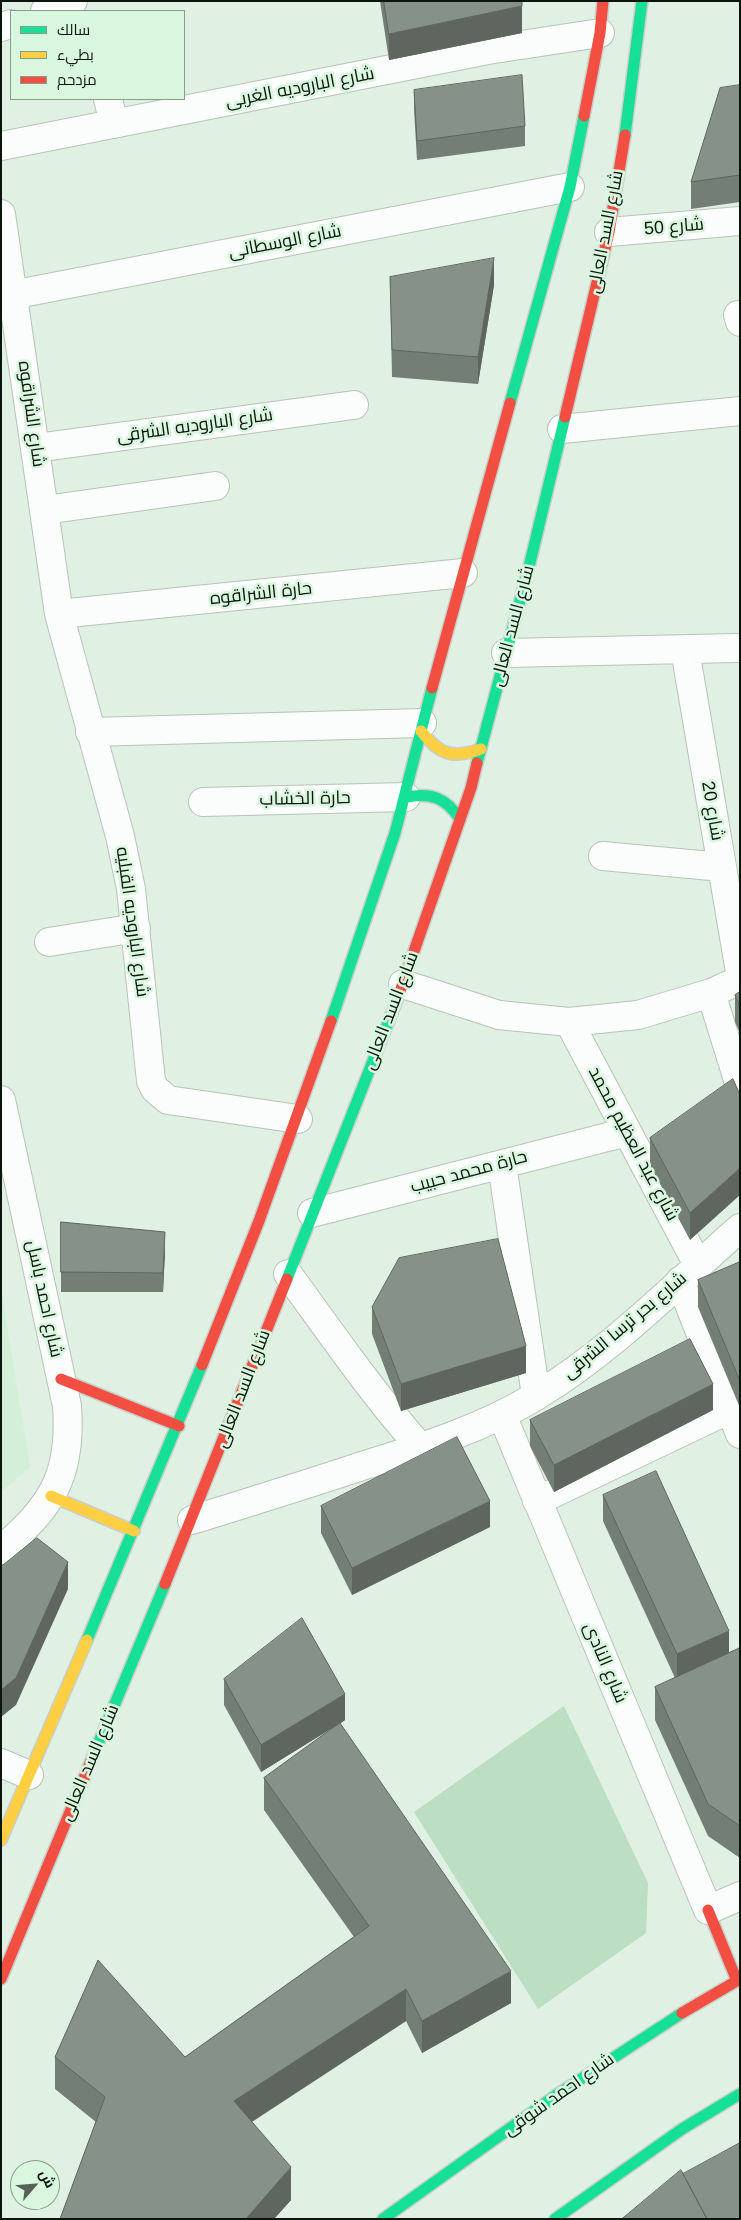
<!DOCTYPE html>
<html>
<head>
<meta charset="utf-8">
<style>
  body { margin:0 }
  #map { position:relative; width:741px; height:2220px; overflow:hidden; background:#e0f0e2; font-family:Arial,Cairo,sans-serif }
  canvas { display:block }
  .frame { position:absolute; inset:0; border:2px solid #0b150c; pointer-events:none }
  .legend { position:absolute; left:10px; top:10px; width:175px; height:90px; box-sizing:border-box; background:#d9f7de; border:1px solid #879d8a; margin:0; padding:6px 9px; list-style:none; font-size:15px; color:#0b150c }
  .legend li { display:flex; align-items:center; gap:10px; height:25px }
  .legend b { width:25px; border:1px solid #879d8a }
  .north { position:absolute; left:10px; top:2160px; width:50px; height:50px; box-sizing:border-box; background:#d9f7de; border:1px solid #879d8a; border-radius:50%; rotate:63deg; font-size:14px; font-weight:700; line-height:20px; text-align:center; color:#0b150c }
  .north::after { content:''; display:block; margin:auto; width:18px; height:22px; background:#566257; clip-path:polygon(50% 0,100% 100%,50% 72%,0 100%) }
</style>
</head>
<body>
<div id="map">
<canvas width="741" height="2220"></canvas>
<div class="frame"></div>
<ul class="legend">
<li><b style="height:6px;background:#16e098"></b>سالك</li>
<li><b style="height:6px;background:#ffcf43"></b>بطيء</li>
<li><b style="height:6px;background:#f24e42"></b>مزدحم</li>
</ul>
<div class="north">ش</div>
</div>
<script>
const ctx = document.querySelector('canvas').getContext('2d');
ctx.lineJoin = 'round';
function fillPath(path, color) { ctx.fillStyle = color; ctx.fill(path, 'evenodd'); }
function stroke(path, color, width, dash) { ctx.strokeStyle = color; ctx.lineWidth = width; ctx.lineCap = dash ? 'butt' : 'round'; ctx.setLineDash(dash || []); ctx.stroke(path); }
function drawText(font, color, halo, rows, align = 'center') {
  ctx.font = font + ' Arial,Cairo,sans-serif'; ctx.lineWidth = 5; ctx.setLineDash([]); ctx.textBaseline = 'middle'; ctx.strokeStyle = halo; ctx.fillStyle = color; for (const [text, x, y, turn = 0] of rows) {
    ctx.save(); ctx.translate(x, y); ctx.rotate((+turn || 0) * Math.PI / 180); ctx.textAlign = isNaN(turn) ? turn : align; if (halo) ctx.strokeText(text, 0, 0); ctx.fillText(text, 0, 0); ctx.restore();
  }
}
const built = new Path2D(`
  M1 1288 30 1467 1 1492Z`);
const green = new Path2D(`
  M564 1706 648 1883 646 1933 538 2009 414 1812Z`);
const street = new Path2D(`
  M45 11 73 1
  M1 27 11 24
  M108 99 114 124
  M1 146 488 50 600 33
  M1 214 59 614 120 836 131 889 151 1081 155 1089 168 1100 298 1119
  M609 232 740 221
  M1 297 570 187
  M738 315 740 322
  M562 429 740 411
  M36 448 354 405
  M45 510 215 486
  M59 614 463 573
  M685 650 740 972
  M506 653 737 648
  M90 732 422 723
  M203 802 406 797
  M603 856 722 867
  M49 942 136 928
  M403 984 499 1015 569 1022 638 1015 711 993 740 980
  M711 993 740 1086
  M569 1022 698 1265
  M1 1100 67 1406C72 1476 52 1506 1 1550
  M502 1164 536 1396
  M312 1213 627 1132
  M288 1274C331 1333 372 1393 421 1448
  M680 1281 740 1434
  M502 1415 708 1910 740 1896
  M537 1501 730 1409
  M192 1520C250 1502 308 1484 365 1465 423 1447 484 1428 536 1396 611 1351 674 1286 740 1228
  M1 1763 29 1775`);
const fast = new Path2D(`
  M625 135 642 1
  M510 403 570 187 584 116
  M477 763 529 567 565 417
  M406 797C431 792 446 798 460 819
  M331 1021 395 833 432 688
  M287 1279 397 1000
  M87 1640 202 1365
  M91 1761 165 1584
  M383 2219 558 2094 682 2013
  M555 2219 682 2129 740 2094`);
const slow = new Path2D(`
  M421 731C439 755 453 759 481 749
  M51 1496 134 1531
  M1 1840 87 1640`);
const jam = new Path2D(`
  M584 116 600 33 603 1
  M565 417 609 232 625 135
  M432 688 510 403
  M397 1000 471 788 477 763
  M202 1365 259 1221 331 1021
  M61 1379 179 1426
  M165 1584 287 1279
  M708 1910 737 1981
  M1 1979 91 1761
  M682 2013 740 1979`);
const wall = new Path2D(`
  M380 1H522V33L389 60Z
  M740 85V202L691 209V182Z
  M414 90 525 126V146L417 160 414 109Z
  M390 277 494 285 478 384 392 377Z
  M740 992V1033L735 1022V995Z
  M740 1095 690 1240 650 1165V1138Z
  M61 1222 165 1251 163 1292H61Z
  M740 1262V1408L698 1307V1280Z
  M372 1307 526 1373 401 1411 372 1334Z
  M713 1410 554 1492 530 1446V1420Z
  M603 1495 729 1653 740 1648V1858L708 1836 655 1720V1687L675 1678 603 1521Z
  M321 1506 490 1527 352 1595 321 1533Z
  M224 1679 345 1720 340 1724 511 2003 422 2053 406 2021 252 2122 291 2200 274 2219H60L96 2122 55 2089V2057H185L354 1937 264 1810V1778L334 1727 261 1772 224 1705Z`);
const shadedWall = new Path2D(`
  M522 6V33L389 60V34Z
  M494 258V285L478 384V357Z
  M740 1168V1195L690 1240V1213Z
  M165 1232V1251L163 1292V1273Z
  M526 1346V1373L401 1411V1384Z
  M713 1384V1410L554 1492V1465Z
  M490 1501V1527L352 1595V1568Z
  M68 1562V1589L16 1705 1 1717V1690Z
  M729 1631V1657L677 1681V1654Z
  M345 1694V1720L261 1772V1745Z
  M511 1971V2003L422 2053V2021Z
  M406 1989V2021L234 2133V2101Z
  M291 2167V2200L274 2219H246Z`);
const building = new Path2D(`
  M384 1H522V6L389 34Z
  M522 75 525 126 417 141 414 90Z
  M740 85V175L691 182 720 88Z
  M494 258 478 357 392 350 390 277Z
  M740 992V1007L735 995Z
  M733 1079 740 1095V1168L690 1213 650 1138Z
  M61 1222 165 1232 163 1273 61 1272Z
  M498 1239 526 1346 401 1384 372 1307 399 1258Z
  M740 1262V1381L698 1280Z
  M690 1339 713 1384 554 1465 530 1420Z
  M457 1437 490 1501 352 1568 321 1506Z
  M656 1471 729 1631 677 1654 603 1495Z
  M37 1538 68 1562 16 1678 1 1690V1567Z
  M302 1618 345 1694 261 1745 224 1679Z
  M740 1648V1826L708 1804 655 1687Z
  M340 1723 511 1971 422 2021 406 1989 234 2101 291 2167 246 2219H60L105 2097 55 2057 98 1960 185 2057 369 1926 264 1778Z
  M740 2143V2219H707L683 2174Z
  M681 2170 707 2219H622Z`);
const streetNames = [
  ["شارع الباروديه الغربى",300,88,-11],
  ["شارع 50",674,227,-5],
  ["شارع السد العالى",606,232,-79],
  ["شارع الوسطانى",285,242,-11],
  ["شارع الشراقوه",31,414,82],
  ["شارع الباروديه الشرقى",195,426,-8],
  ["حارة الشراقوه",261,594,-6],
  ["شارع السد العالى",513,626,-75],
  ["حارة الخشاب",305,799,-1],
  ["شارع 20",712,811,80],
  ["شارع الباروديه القبليه",132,922,82],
  ["شارع السد العالى",391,1011,-69],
  ["شارع عبد العظيم محمد",633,1144,62],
  ["حارة محمد حبيب",469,1172,-15],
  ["شارع احمد باسل",44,1299,78],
  ["شارع بحر ترسا الشرقى",625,1326,-40],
  ["شارع السد العالى",243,1389,-69],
  ["شارع النادى",605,1663,67],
  ["شارع السد العالى",90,1763,-67],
  ["شارع احمد شوقى",559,2095,-35]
];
fillPath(built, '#d4efd8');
fillPath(green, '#bcdec2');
stroke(street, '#b7c4b9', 30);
stroke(fast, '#c8cfc9', 14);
stroke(slow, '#c8cfc9', 14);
stroke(jam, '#c8cfc9', 14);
stroke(street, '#fafdfb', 28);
stroke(fast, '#16e098', 11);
stroke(slow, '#ffcf43', 11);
stroke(jam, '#f24e42', 11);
fillPath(wall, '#737e75');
fillPath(shadedWall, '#5e665f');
fillPath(building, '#869288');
stroke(building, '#5e665f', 1);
drawText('18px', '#0b150c', '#d9f7de', streetNames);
</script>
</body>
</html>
